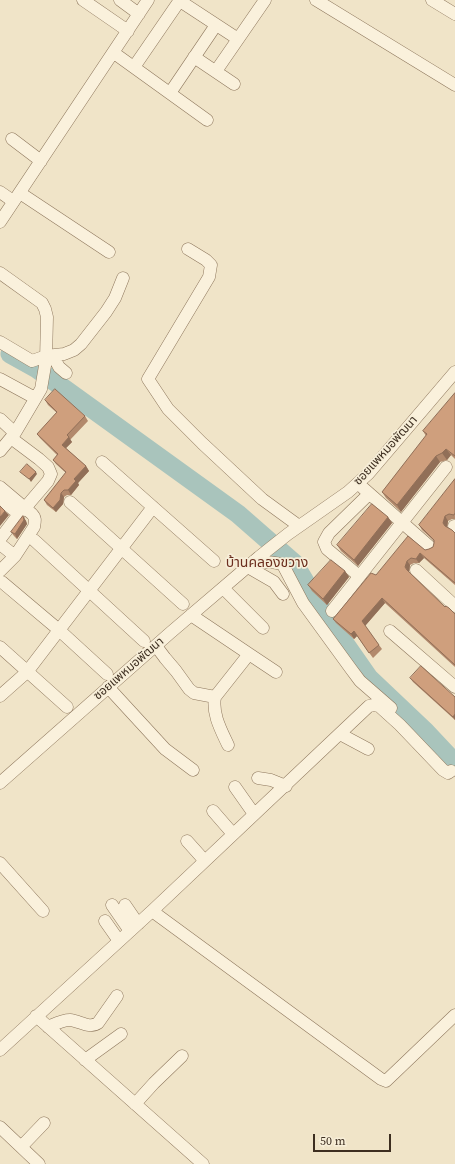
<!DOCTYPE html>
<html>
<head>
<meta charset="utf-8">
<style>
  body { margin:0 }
  #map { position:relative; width:455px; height:1164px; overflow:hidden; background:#f0e4c8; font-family:"Source Serif 4",serif }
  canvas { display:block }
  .scale { position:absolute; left:313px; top:1134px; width:78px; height:18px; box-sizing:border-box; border:2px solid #3d2e20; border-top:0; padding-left:5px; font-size:12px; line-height:14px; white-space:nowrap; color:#3d2e20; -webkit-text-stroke:3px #f7eed8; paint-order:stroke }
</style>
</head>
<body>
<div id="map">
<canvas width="455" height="1164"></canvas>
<div class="scale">50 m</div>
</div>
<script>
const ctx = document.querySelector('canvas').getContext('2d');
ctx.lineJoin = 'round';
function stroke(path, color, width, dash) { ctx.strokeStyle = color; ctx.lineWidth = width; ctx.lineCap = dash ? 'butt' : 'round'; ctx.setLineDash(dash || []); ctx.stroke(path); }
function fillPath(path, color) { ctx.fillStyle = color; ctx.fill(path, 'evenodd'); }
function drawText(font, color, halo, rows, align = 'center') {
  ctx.font = font + ' "Source Serif 4","Noto Sans Thai",serif'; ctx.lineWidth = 3.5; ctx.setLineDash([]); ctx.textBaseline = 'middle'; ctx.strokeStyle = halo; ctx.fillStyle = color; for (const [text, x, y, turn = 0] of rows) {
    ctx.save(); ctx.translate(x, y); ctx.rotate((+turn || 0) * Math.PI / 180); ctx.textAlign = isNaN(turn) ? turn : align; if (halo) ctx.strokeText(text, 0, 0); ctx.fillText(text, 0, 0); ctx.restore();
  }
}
const river = new Path2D(`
  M10 354 37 369 238 514 294 563 325 615 369 678 426 732 455 763`);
const minor = new Path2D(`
  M83 0 128 31
  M120 0 139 14
  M316 0 455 85
  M432 0 455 14
  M180 1 238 39
  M114 53 207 120
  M194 57 234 84
  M134 67 180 0
  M216 71 265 0
  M170 93 216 25
  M12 139 41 161
  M0 192 13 201
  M20 193 109 252
  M0 222 148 0
  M188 249 206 260 211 265 209 277 148 379 168 409 202 443 262 499 299 526
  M0 273 42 303 45 309 47 317 46 360 41 389 15 433 0 451
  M0 342 32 361 46 356 64 354 74 350 81 344 106 312 115 298 123 278
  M53 356 59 367 66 373
  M0 379 35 398
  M0 419 15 433
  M11 438 39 459 48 467 51 474 48 481 25 508
  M102 462 214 561
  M0 487 32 514C36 518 35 521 34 527L15 556 0 571
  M363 488 430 547
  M0 499 19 514 0 539
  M70 502 183 604
  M454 526 455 527
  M34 540 144 641
  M0 544 15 556
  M254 561C262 563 277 561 283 565L303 603 351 669 360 681 391 708
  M248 567 274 582 283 594
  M416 570 455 606
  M359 576 327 549 324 542 329 533 369 494
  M2 582 59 630 107 674
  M223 588 263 628
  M332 611 446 467
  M191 615 249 654 215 697C212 714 221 730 228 745
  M390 631 455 687
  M156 646 165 658 176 671 189 689 194 693 215 697
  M0 647 67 707
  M249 654 276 672
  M108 687 165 749 193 770
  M0 696 27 672 153 507
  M340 734 368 749
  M258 778 271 780 286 786
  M0 783 170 633 259 557 288 534 348 492 368 474 455 372
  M235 787 254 814
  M213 811 233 834
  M187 841 204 860
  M0 863 43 911
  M112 905 130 931
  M125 905 138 924
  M152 911 381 1079 386 1081 455 1015
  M105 921 119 941
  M36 1016 203 1164
  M48 1027C55 1024 62 1020 70 1020 80 1021 89 1029 98 1023L117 996
  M0 1050 152 911 369 706 374 705 379 706 400 725 443 770 448 773 451 771
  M85 1060 121 1034
  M135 1104 154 1083 182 1056
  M0 1127 39 1164
  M21 1147 44 1123`);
const wall = new Path2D(`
  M455 393V459L451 455 447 460 440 462 401 512 386 498 382 492 426 436 423 431Z
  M45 400 85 416 88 421 70 440 72 442 66 448 86 466 89 471 78 483 79 485 71 495H67L64 497 63 504 56 512 47 505 44 500 66 473 56 464 53 460 57 455 40 438 37 434 57 413 48 405Z
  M455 479V519H452L448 521 447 527 455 533V585L424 558 419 563H414L410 565 409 572 445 607 455 614V667L385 603 365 626 382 649 373 658 357 636 354 639 336 623 333 619 376 575 425 550 429 549 433 547 434 543V541L422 530 419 525Z
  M23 516 26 521 27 524 17 539 14 536 11 532Z
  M388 517 392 523 358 566 341 551 337 545Z
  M345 571 349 577 327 605 312 591 308 585Z
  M410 678 455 697V720L413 682Z`);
const shadedWall = new Path2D(`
  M69 437 72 442 65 449 62 445Z
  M446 449 451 455 447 460 442 453Z
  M436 456 440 462 401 512 397 505Z
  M86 466 89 471 78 483 79 485 71 495 68 490 74 479Z
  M36 472 37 474 31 482 29 479Z
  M61 493 64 497 63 504 56 512 53 508Z
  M5 511 9 515 0 526V517Z
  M23 516 26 521 27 524 17 539 15 534Z
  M445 516 448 521 447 528 445 526 443 523Z
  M388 517 392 523 358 566 354 560Z
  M420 553 424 558 419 563 416 559Z
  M407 561 410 565 409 572 405 567Z
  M345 571 349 577 327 605 323 599Z
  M382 598 385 603 365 626 362 621Z
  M354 631 357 636 354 639 351 634Z
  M455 714V720L453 717Z`);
const building = new Path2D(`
  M55 389 85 416 67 435 69 437 62 445 86 466 74 479 76 481 68 490H64L61 493 60 500 53 508 44 500 66 472 53 460 58 454 37 434 57 412 45 400Z
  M455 393V456L446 449 442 453 436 456 397 505 382 492 427 434 423 431Z
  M27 464 36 472 29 479 20 472Z
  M455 479V513L454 515 449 514 445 516 443 523 445 526 452 530 455 533V583L420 553 416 559 411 558 407 561 405 567 407 570 445 607 446 606 449 608 455 614V665L382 598 362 621 379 645 369 653 354 631 351 634 333 619 371 573 376 575 408 536 425 550 429 549 433 547 434 543V540L419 525Z
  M372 504 388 517 354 560 337 545Z
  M0 506 5 511 0 517Z
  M23 516 24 520 15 534 11 532Z
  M331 560 345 571 323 599 308 585Z
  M421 666 455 697V714L453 717 410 678Z`);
const streetNames = [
  ["ซอยแพหมอพัฒนา",386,451,-48],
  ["ซอยแพหมอพัฒนา",129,669,-41]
];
const quarterNames = [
  ["บ้านคลองขวาง",267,563]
];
stroke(river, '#a9c4bc', 19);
stroke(minor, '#8d765c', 13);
stroke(minor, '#faf1dc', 12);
fillPath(wall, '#b2896c');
fillPath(shadedWall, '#916f58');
fillPath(building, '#cf9f7d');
stroke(building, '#916f58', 1);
drawText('12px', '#3d2e20', '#f7eed8', streetNames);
drawText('14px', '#6b2e1e', '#f7eed8', quarterNames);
</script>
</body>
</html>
